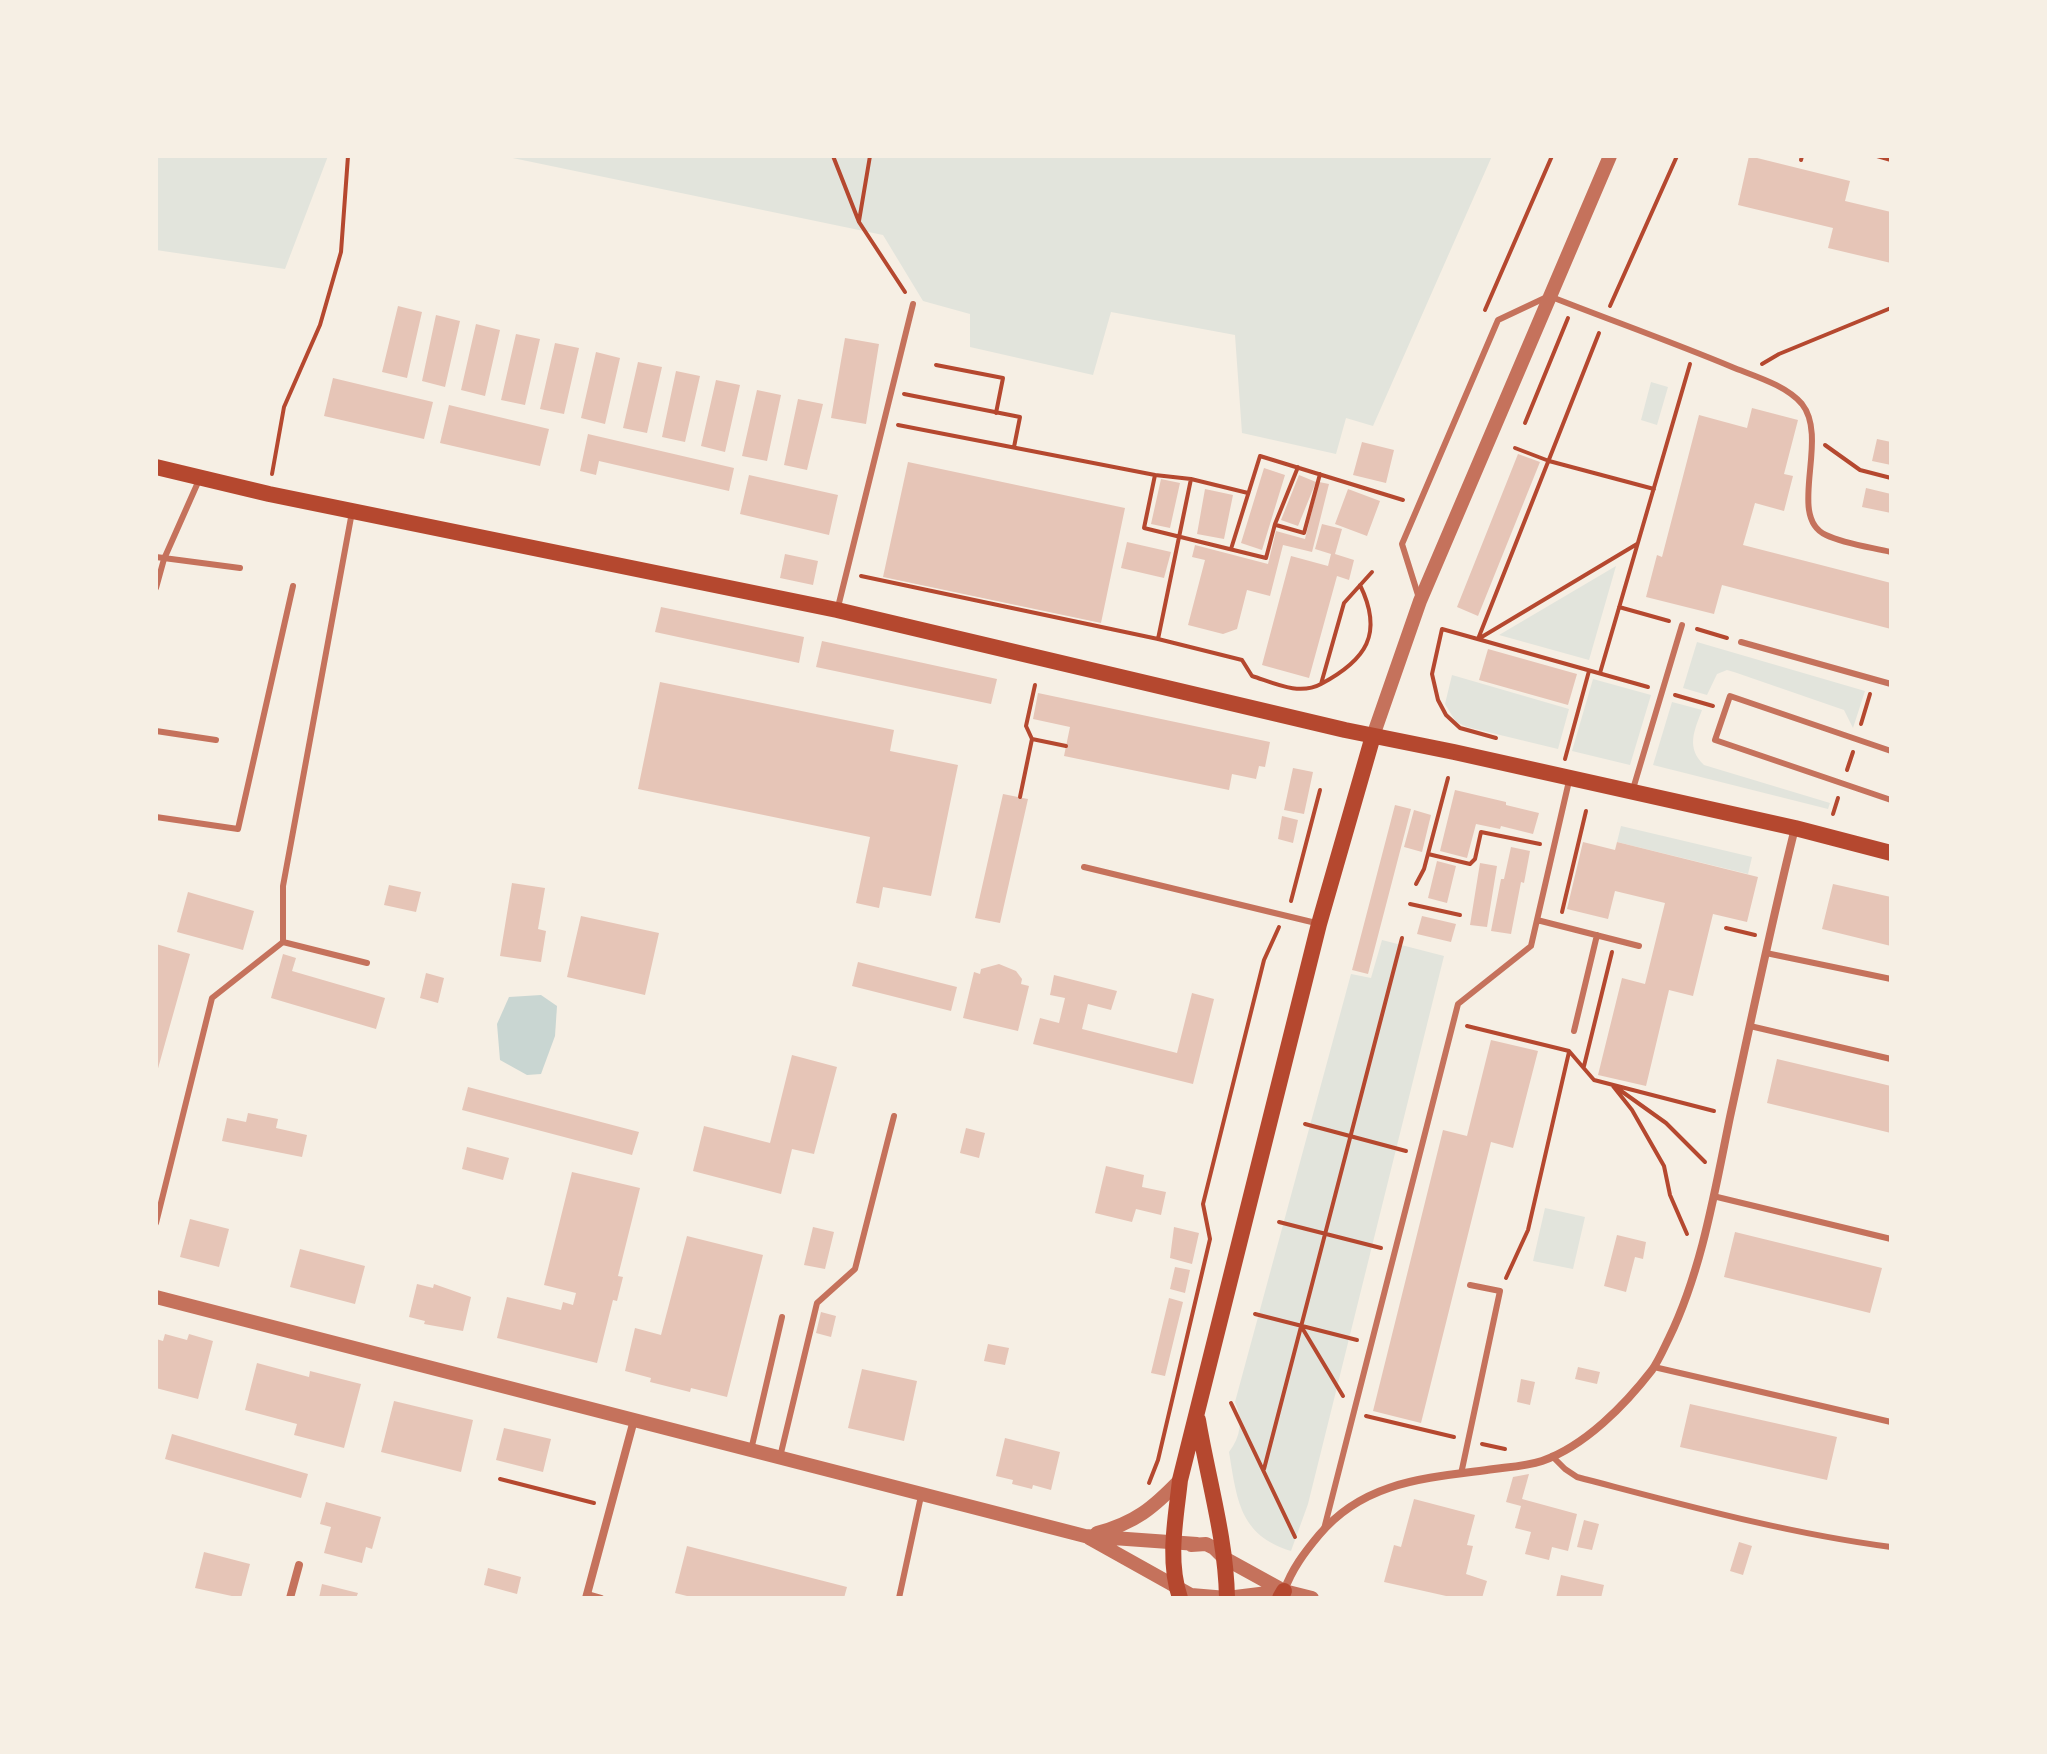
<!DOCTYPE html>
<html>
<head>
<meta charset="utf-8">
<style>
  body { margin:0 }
  #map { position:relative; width:2047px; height:1754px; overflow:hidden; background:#f6efe4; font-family:Mulish,sans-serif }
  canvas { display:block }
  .frame { position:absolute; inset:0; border:158px solid #f6efe4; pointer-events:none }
</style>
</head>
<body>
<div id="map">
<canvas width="2047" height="1754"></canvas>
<div class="frame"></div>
</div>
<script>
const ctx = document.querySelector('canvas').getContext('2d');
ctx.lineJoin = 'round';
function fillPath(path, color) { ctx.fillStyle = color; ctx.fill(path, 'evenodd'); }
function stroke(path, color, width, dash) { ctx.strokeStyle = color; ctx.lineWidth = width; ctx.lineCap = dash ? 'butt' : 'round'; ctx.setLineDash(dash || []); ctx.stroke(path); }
const green = new Path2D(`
  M156 156H328L285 269 156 250Z
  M503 156H1492L1373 426 1346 418 1336 454 1242 433 1235 335 1111 312 1093 375 970 347V314L923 301 883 235Z
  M1651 382 1668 387 1657 425 1641 420Z
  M1616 566 1589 660 1499 635Z
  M1697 642 1865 691 1853 728 1844 710 1734 672 1727 670 1717 674 1707 695 1683 688Z
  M1452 675 1569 709 1558 749 1467 727 1456 722 1445 704Z
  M1593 679 1651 695 1630 765 1572 751Z
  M1672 702 1702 710C1694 731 1686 748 1704 765L1830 803 1828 809 1653 765Z
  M1621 826 1752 857 1748 874 1617 842Z
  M1382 940 1444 956 1308 1504 1291 1551C1239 1535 1237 1499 1229 1452 1241 1436 1243 1420 1235 1402L1351 974 1371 978Z
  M1545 1208 1585 1217 1573 1269 1533 1261Z`);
const water = new Path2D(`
  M541 995 557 1006 555 1036 541 1074 527 1075 500 1060 497 1024 509 997Z`);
const building = new Path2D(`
  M1749 156 1850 181 1845 201 1891 212V263L1828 248 1833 228 1738 205Z
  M398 306 422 312 407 378 382 372Z
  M436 315 460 321 445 387 422 381Z
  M476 324 500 330 485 396 461 390Z
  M516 334 540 339 525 405 501 400Z
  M845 338 879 344 866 424 831 418Z
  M555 343 579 348 564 414 540 409Z
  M596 352 620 358 605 424 581 418Z
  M638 362 662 367 647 433 623 428Z
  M676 371 700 376 685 442 662 437Z
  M333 378 433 402 424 439 324 416Z
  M716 380 740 385 725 452 701 446Z
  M757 390 781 395 767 461 742 456Z
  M798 399 823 404 807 470 784 465Z
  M449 405 549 429 540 466 440 443Z
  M1752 408 1798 420 1784 474 1793 476 1784 511 1755 503 1743 545 1891 583V629L1722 585 1714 614 1646 597 1657 555 1662 557 1699 415 1747 428Z
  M588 434 734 468 729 491 599 461 596 475 580 471Z
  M1877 439 1891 442V465L1872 461Z
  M1362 442 1394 450 1386 483 1353 475Z
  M1518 454 1540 462 1478 616 1457 607Z
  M908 462 1125 508 1101 623 883 577Z
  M1264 468 1285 475 1262 550 1241 543Z
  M749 475 838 495 829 535 740 514Z
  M1299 475 1316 482 1298 526 1281 520Z
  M1161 479 1180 483 1170 528 1151 524Z
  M1319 482 1329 484 1312 552 1283 545 1270 596 1247 590 1237 629 1223 634 1188 625 1205 560 1192 557 1195 545 1268 564 1276 531 1305 539Z
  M1866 488 1891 494V513L1862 507Z
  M1205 489 1233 495 1224 539 1197 534Z
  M1348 489 1380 501 1367 536 1335 524Z
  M1322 524 1342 529 1335 554 1354 560 1349 580 1337 576 1309 678 1262 665 1291 556 1328 566 1331 554 1315 549Z
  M1127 542 1171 552 1164 578 1121 568Z
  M785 554 818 561 813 585 780 578Z
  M661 607 804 637 799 663 655 632Z
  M822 641 997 679 991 704 816 667Z
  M1488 649 1577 674 1568 705 1479 680Z
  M660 682 894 730 890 751 958 765 931 896 883 887 879 908 856 903 870 837 638 789Z
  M1038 693 1270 742 1265 767 1259 766 1256 779 1232 774 1229 790 1064 756 1070 727 1033 719Z
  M1293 768 1313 772 1304 814 1284 810Z
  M1455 790 1506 802V805L1539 813 1533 834 1501 826 1500 829 1476 824 1467 858 1440 851Z
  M1003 794 1028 799 1000 923 975 918Z
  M1395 805 1411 809 1368 974 1352 970Z
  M1414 810 1431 815 1422 852 1404 847Z
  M1282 816 1298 820 1293 843 1278 839Z
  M1583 842 1615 850 1617 842 1758 877 1747 922 1713 914 1693 996 1669 990 1646 1086 1598 1075 1622 978 1645 984 1665 903 1615 891 1608 919 1567 909Z
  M1511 847 1530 851 1524 883 1521 882 1511 934 1491 931 1501 879H1504Z
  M1437 861 1456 866 1447 903 1428 898Z
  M1480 863 1497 866 1487 927 1470 925Z
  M512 883 545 888 538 929 546 931 541 962 500 956Z
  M1833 884 1891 897V946L1822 929Z
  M389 885 421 892 416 912 384 905Z
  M188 892 254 911 243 950 177 932Z
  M581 916 659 933 645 995 567 977Z
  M1422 916 1456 924 1451 942 1417 934Z
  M156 944 190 954 157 1072H156Z
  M283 954 296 958 292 971 385 998 376 1029 271 998Z
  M858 962 957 987 951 1011 852 986Z
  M999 964 1016 971 1022 979 1021 984 1029 986 1018 1031 963 1018 974 972 980 974 981 969Z
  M426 973 444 978 438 1003 420 998Z
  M1054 975 1117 991 1111 1010 1088 1004 1082 1029 1177 1053 1192 993 1214 999 1193 1084 1033 1044 1040 1018 1059 1023 1065 998 1050 995Z
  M1491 1040 1538 1051 1513 1148 1491 1142 1421 1423 1373 1411 1443 1130 1467 1136Z
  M792 1055 837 1067 814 1154 792 1149 781 1194 693 1171 704 1126 770 1143Z
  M1777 1059 1891 1086V1133L1767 1103Z
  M468 1087 639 1132 632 1155 462 1110Z
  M248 1113 278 1119 276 1128 307 1135 302 1157 222 1141 227 1118 246 1122Z
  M966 1128 985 1133 979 1158 960 1153Z
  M467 1147 509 1158 503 1180 462 1169Z
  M1106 1166 1144 1175 1142 1187 1166 1192 1161 1215 1136 1209 1132 1222 1095 1213Z
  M572 1172 640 1188 618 1276 623 1277 617 1301 613 1300 597 1363 497 1338 507 1297 561 1310 563 1302 573 1305 576 1293 544 1285Z
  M190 1219 229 1229 219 1267 180 1257Z
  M813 1227 834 1232 825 1269 804 1265Z
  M1174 1227 1199 1233 1192 1264 1170 1258Z
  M1735 1232 1882 1268 1870 1313 1724 1277Z
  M1617 1235 1646 1242 1643 1259 1635 1257 1626 1292 1604 1286Z
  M687 1236 763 1255 727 1397 691 1388 690 1392 650 1382 651 1378 625 1371 635 1328 661 1335Z
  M300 1249 365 1266 355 1304 290 1287Z
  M1175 1267 1190 1270 1185 1293 1170 1289Z
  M417 1284 433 1288 434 1284 471 1297 463 1331 424 1324 425 1321 409 1317Z
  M1169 1298 1183 1302 1165 1376 1151 1373Z
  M821 1312 836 1316 831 1337 816 1333Z
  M165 1334 187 1340 189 1334 213 1341 198 1399 156 1388V1339L163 1341Z
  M988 1344 1009 1348 1005 1365 984 1361Z
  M257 1363 309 1377 310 1371 361 1384 344 1448 294 1435 297 1424 245 1410Z
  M1578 1367 1600 1372 1597 1384 1575 1379Z
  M862 1369 917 1381 904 1441 848 1428Z
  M1521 1379 1535 1382 1530 1405 1517 1402Z
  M394 1401 473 1420 461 1472 381 1452Z
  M1690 1404 1837 1437 1827 1480 1680 1447Z
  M504 1428 551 1439 543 1472 496 1460Z
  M172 1434 308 1474 301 1498 165 1459Z
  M1005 1438 1060 1452 1051 1490 1033 1485 1032 1489 1012 1484 1013 1480 996 1476Z
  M1529 1474 1522 1499 1577 1514 1568 1551 1552 1547 1549 1560 1525 1554 1531 1532 1515 1528 1521 1506 1506 1502 1513 1477Z
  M1414 1499 1475 1515 1467 1545 1473 1546 1466 1574 1487 1581 1482 1598H1455L1384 1582 1394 1545 1401 1547Z
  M326 1502 381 1517 372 1549 366 1547 362 1563 324 1553 331 1527 320 1524Z
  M1584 1520 1599 1524 1592 1550 1577 1547Z
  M1739 1542 1752 1546 1743 1575 1730 1571Z
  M687 1546 847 1587 844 1598H695L675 1593Z
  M204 1552 250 1564 241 1598 195 1588Z
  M488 1568 521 1577 517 1594 484 1585Z
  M1561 1575 1604 1585 1601 1598H1556Z
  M322 1584 358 1593 356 1598H319Z`);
const path = new Path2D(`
  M833 156 859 222 905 292
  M1877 156 1891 160
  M1801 160 1802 156
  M859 221 870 156
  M1610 306 1677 156
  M1485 310 1552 156
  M1762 364 1779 354 1891 308
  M936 365 1003 378 996 413
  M904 394 1020 417 1014 447
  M1525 423 1568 318
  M898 425 1155 475 1191 479 1248 493
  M1825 445 1860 470 1891 478
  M1515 448 1549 461 1654 489
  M272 474 284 407 320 325 341 252 348 156
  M1155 475 1144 528 1266 558 1275 524 1298 467
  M1276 525 1304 533 1320 474
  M1231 549 1260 456 1403 500
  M861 576 1158 639 1242 660 1252 676C1274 683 1299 696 1321 684L1344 603 1372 572
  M1619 607 1669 621
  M1697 629 1727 638
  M1480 638 1637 544
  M1158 639 1191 479
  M1478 639 1599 333
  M1600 673 1690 364
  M1321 684C1366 660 1384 634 1360 585
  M1675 695 1713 706
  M1861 724 1870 694
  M1496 738 1460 728 1446 715 1438 700 1432 674 1442 629 1648 687
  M1032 739 1026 726 1035 685
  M1565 759 1589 671
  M1847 770 1853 752
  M1020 797 1032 739 1066 746
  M1833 814 1838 798
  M1428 854 1470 864 1475 859 1481 832 1540 844
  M1416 884 1424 869 1448 778
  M1291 901 1320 790
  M1410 904 1460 915
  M1562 912 1586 811
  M1726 928 1755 935
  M1467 1026 1569 1051 1594 1080 1714 1111
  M1584 1066 1612 952
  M1613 1086 1632 1110 1664 1166 1670 1195 1687 1234
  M1617 1088 1666 1123 1705 1162
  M1305 1124 1406 1151
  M1279 1222 1381 1248
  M1506 1278 1528 1230 1569 1052
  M1255 1314 1357 1340
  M1301 1326 1343 1396
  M1231 1403 1295 1537
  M1366 1416 1454 1437
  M1482 1444 1505 1449
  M1264 1469 1402 938
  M500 1479 594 1503
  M1149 1483 1158 1460 1210 1239 1203 1204 1264 960 1279 927`);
const service = new Path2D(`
  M156 557 240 568
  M156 588 164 559 199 480
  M1419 598 1402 544 1498 320 1549 296C1610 320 1672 342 1732 367 1754 376 1786 385 1802 404 1830 439 1786 517 1826 535 1845 544 1870 547 1891 552
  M838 607 913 304
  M1741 642 1891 684
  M156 731 216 740
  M1891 751 1730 696 1715 740 1891 800
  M1633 789 1682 625
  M156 817 238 829 293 586
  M1084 867 1316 923
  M1537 920 1639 946
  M283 942V886L352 512
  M1766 953 1891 979
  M1750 1026 1891 1059
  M1574 1031 1597 935
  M1713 1196 1891 1239
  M156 1223 212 998 283 942 367 963
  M1654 1367 1891 1422
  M751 1450 782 1317
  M1552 1456 1565 1469 1577 1477C1681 1504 1784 1533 1891 1547
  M780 1457 817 1303 855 1269 894 1116
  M1461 1474 1500 1291 1470 1285
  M1324 1529 1458 1004 1531 946 1569 781
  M587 1594 601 1598
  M899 1598 921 1496`);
const minor = new Path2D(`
  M1284 1591C1292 1569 1304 1553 1319 1535 1365 1480 1428 1478 1494 1469 1510 1467 1527 1466 1542 1461 1585 1446 1625 1405 1652 1370 1659 1360 1664 1348 1669 1338 1702 1270 1715 1190 1730 1117 1751 1021 1771 924 1795 828
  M290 1598 299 1565
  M586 1598 634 1420`);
const tertiary = new Path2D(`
  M1373 736 1420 601 1610 156
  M156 1297 1085 1536 1197 1544
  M1097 1533C1135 1523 1153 1508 1180 1480
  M1089 1538 1191 1595 1227 1598 1284 1591
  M1191 1545 1206 1544 1214 1548 1224 1558 1284 1591 1312 1598`);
const secondary = new Path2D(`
  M156 467 269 494 837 610 1345 730 1454 752 1795 828 1891 853
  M1198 1420C1208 1479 1226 1539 1227 1598
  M1180 1598C1167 1560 1176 1518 1180 1480L1319 924 1373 736
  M1280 1598 1284 1591`);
fillPath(green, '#e2e4dc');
fillPath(water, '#c9d6d2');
fillPath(building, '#e6c5b7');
stroke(path, '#b5482f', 4);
stroke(service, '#c5725c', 6);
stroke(minor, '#c5725c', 8);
stroke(tertiary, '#c5725c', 14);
stroke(secondary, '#b5482f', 16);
</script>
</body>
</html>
